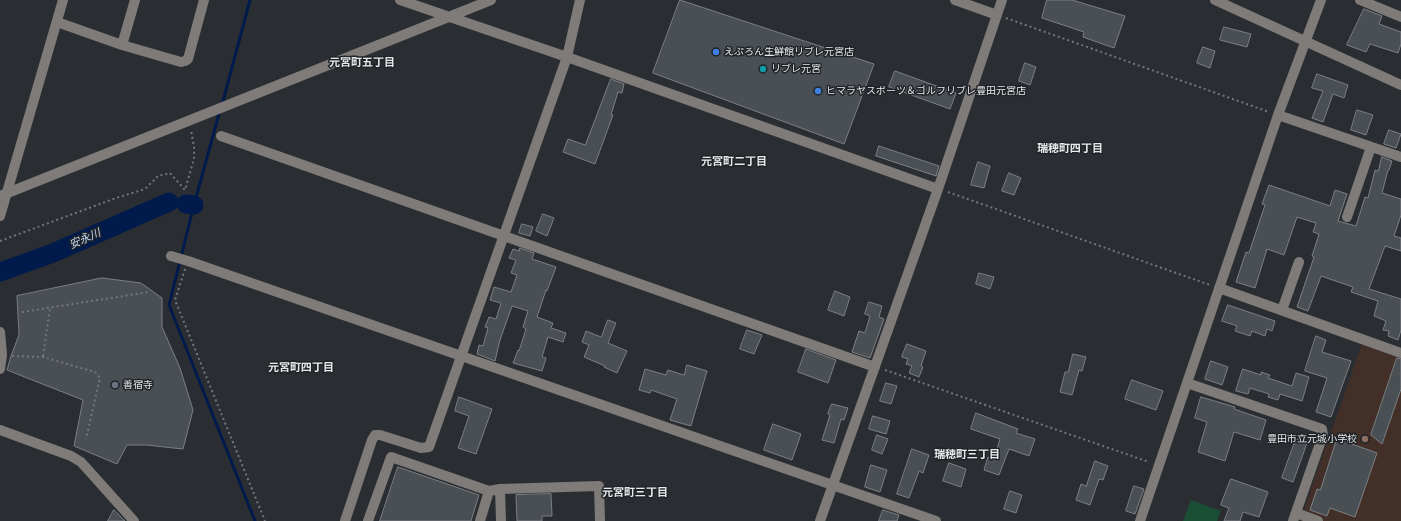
<!DOCTYPE html>
<html>
<head>
<meta charset="utf-8">
<style>
  body { margin:0 }
  canvas { display:block; background:#2a2e32 }
</style>
</head>
<body>
<canvas width="1401" height="521"></canvas>
<script>
const ctx = document.querySelector('canvas').getContext('2d');
ctx.lineJoin = 'round';
function fillPath(path, color) { ctx.fillStyle = color; ctx.fill(path, 'evenodd'); }
function stroke(path, color, width, dash) { ctx.strokeStyle = color; ctx.lineWidth = width; ctx.lineCap = dash ? 'butt' : 'round'; ctx.setLineDash(dash || []); ctx.stroke(path); }
function drawText(font, color, halo, rows, align = 'center') {
  ctx.font = font + ' Quicksand,"Noto Sans JP",sans-serif'; ctx.lineWidth = 3; ctx.setLineDash([]); ctx.textBaseline = 'middle'; ctx.strokeStyle = halo; ctx.fillStyle = color; for (const [text, x, y, turn = 0] of rows) {
    ctx.save(); ctx.translate(x, y); ctx.rotate((+turn || 0) * Math.PI / 180); ctx.textAlign = isNaN(turn) ? turn : align; if (halo) ctx.strokeText(text, 0, 0); ctx.fillText(text, 0, 0); ctx.restore();
  }
}
const education = new Path2D(`
  M1362 344 1401 358V521H1300Z`);
const green = new Path2D(`
  M1191 500 1221 511 1217 521H1183Z`);
const stream = new Path2D(`
  M222 105 250 0
  M220 110 194 205 169 305 255 521`);
const river = new Path2D(`
  M186 204 194 205
  M0 272 53 253 169 202`);
const building = new Path2D(`
  M680 0 874 64 844 144 653 73Z
  M1047 0H1072L1125 16 1114 48 1083 37 1084 32 1042 18Z
  M1364 9 1382 16 1379 24 1401 32V44L1398 53 1370 44 1366 52 1347 45Z
  M1224 27 1251 34 1247 47 1220 40Z
  M1203 47 1215 51 1210 68 1197 63Z
  M1025 63 1036 67 1030 85 1019 81Z
  M895 71 956 93 950 109 889 87Z
  M1317 74 1348 85 1344 98 1333 94 1323 122 1312 118 1323 91 1312 88Z
  M611 79 624 84 622 93 618 92 611 115H613L595 164 563 152 568 139 585 145Z
  M1357 110 1373 115 1366 135 1351 130Z
  M1389 130 1401 134 1396 148 1384 144Z
  M879 146 939 166 936 176 876 156Z
  M1382 157 1392 161 1389 170H1388L1382 193 1401 199V215L1394 236 1401 238V251L1385 246 1369 289 1401 299V330L1398 340 1388 336 1389 331 1383 330 1386 321 1374 316 1378 301 1351 292 1353 287 1321 276 1308 311 1297 307 1314 257 1312 256 1319 234 1313 232 1316 223 1297 217 1284 255 1267 249 1255 288 1236 282 1246 252 1249 253 1265 205 1262 204 1269 185 1330 206 1335 190 1347 194 1338 221 1356 226 1365 197 1368 198 1375 170 1378 171Z
  M978 162 990 166 984 188 971 185Z
  M1009 173 1021 178 1014 195 1002 191Z
  M543 214 554 218 547 236 536 231Z
  M522 224 533 227 530 236 519 233Z
  M520 248 534 253 532 259 556 267 547 291 546 290 537 317 553 323 551 328 566 333 563 342 548 337 542 357 546 358 542 371 513 363 518 350 519 351 526 329 523 327 528 311 512 306 500 340 495 361 477 354 479 345 483 346 488 328 485 327 489 317 496 319 501 303 490 300 494 287 511 292 517 275 511 273 516 260 509 258 513 249 519 251Z
  M979 273 994 277 990 289 976 284Z
  M102 278 141 283 162 298V327L180 368 193 410 183 449 146 445H127L117 464 74 446 83 400 7 370 11 356 19 335 17 296Z
  M835 291 850 297 844 316 828 310Z
  M869 302 882 306 879 317 884 319 870 358 852 352 859 331 865 333 870 316 865 314Z
  M1228 305 1275 321 1272 331 1267 329 1265 336 1252 331 1250 336 1235 331 1237 326 1222 321Z
  M608 320 616 323 608 343 627 351 617 373 604 367 605 366 584 357 589 345 582 342 586 331 601 337Z
  M747 330 762 335 754 354 740 349Z
  M1316 336 1326 340 1322 352 1351 361 1331 417 1316 412 1327 378 1305 371Z
  M907 344 926 351 921 366 923 367 919 377 909 373 912 366 906 364 908 359 902 357Z
  M806 349 836 360 828 383 798 372Z
  M1073 354 1086 357 1082 371 1079 370 1072 395 1060 392 1065 372H1068Z
  M1397 358 1401 359V389L1382 444 1371 435Z
  M1211 361 1228 367 1222 385 1205 379Z
  M687 365 707 371 691 426 670 420 677 399 651 390 650 393 639 390 645 369 666 375 668 370 684 375Z
  M1243 369 1261 375V372L1270 375 1268 378 1292 386 1296 373 1309 377 1302 401 1280 394 1278 400 1268 397 1269 394 1250 388 1248 394 1236 391Z
  M1132 380 1163 391 1156 410 1125 399Z
  M886 383 897 386 891 404 880 401Z
  M459 397 492 409 476 454 458 448 469 416 455 411Z
  M1201 397 1235 407 1234 409 1266 420 1260 440 1234 432 1225 461 1198 452 1207 422 1195 418Z
  M832 404 848 408 844 420 841 419 834 443 822 440 830 415 828 414Z
  M976 413 1018 429 1016 433 1035 439 1029 456 1009 449 999 475 984 470 988 457 994 459 1000 439 971 429Z
  M873 416 890 421 886 434 869 429Z
  M773 424 801 434 792 460 764 450Z
  M877 435 888 439 882 454 872 450Z
  M1338 436 1354 442 1352 444 1377 453 1355 517 1330 508 1327 516 1310 510 1317 489 1320 490Z
  M1296 439 1307 443 1293 482 1282 478Z
  M912 449 929 455 923 473 919 471 909 498 897 494Z
  M1095 461 1108 466 1103 480 1099 479 1090 505 1076 500 1081 484 1086 486Z
  M949 463 966 469 961 487 943 481Z
  M871 465 887 470 880 492 865 487Z
  M398 467 479 495 471 521H380Z
  M1231 479 1268 492 1259 517 1243 512 1240 521H1224L1229 508 1221 505Z
  M1134 486 1144 489 1135 514 1126 511Z
  M1010 491 1022 495 1016 513 1004 509Z
  M551 494 552 516H542V521H517L516 495Z
  M114 510 125 521H108Z
  M883 510 899 515 897 521H879Z`);
const path = new Path2D(`
  M1006 18 1269 112
  M948 192 1210 285
  M0 241 116 198 145 189 158 176 170 173 185 190 194 159V147L191 130
  M185 269 175 300 265 521
  M22 312 149 292
  M12 356 43 357 95 372 100 378 86 439
  M43 356 50 308
  M885 370 1149 462`);
const minor = new Path2D(`
  M400 0 567 57 938 189
  M955 0 997 15
  M1215 0 1401 85
  M1360 0 1401 17
  M57 22 122 45 181 62 185 61 188 59 204 0
  M122 45 135 0
  M1278 115 1401 157
  M221 136 875 367
  M0 196 491 0
  M0 216 63 0
  M1347 217 1371 147
  M171 256 188 261 936 521
  M1219 288 1401 353
  M1282 310 1299 262
  M0 332 2 355 0 369
  M1187 383 1322 429 1323 435 1293 521
  M0 430 71 456 81 462 134 521
  M500 489 501 521
  M1296 513 1318 521
  M345 521 372 440 375 435H380L421 448 429 447 567 57 580 0
  M368 521 391 457 489 491 500 489 599 486 600 521
  M480 521 489 491
  M820 521 938 189 1002 0
  M1140 521 1278 115 1321 0`);
const markers = [
  [716,52,4,"#3f7fe0"],
  [763,69,4,"#0f9aa8"],
  [818,91,4,"#3f7fe0"],
  [115,385,4,"#6b7280"],
  [1365,439,4,"#8d6e63"]
];
const poiNames = [
  ["えぷろん生鮮館リブレ元宮店",724,52],
  ["リブレ元宮",771,69],
  ["ヒマラヤスポーツ＆ゴルフリブレ豊田元宮店",826,91],
  ["善宿寺",123,385],
  ["豊田市立元城小学校",1357,439,"right"]
];
const neighbourhoodNames = [
  ["元宮町五丁目",362,63],
  ["瑞穂町四丁目",1070,149],
  ["元宮町二丁目",734,162],
  ["元宮町四丁目",301,368],
  ["瑞穂町三丁目",967,455],
  ["元宮町三丁目",635,493]
];
const waterNames = [
  ["安永川",85,239,-24]
];
fillPath(education, '#423028');
fillPath(green, '#194e34');
stroke(stream, '#001a4b', 3);
stroke(river, '#001a4b', 19);
fillPath(building, '#4a4f53');
stroke(building, '#7b7f84', 1);
stroke(path, '#73767a', 2, [2, 3]);
stroke(minor, '#7e7b79', 10);
for (const [x, y, r, color] of markers) { const dot = new Path2D(); dot.arc(x, y, r, 0, 2 * Math.PI); ctx.fillStyle = color; ctx.fill(dot); stroke(dot, '#202428', 1.5); }
drawText('10px', '#e5e7ea', '#202428', poiNames, 'left');
drawText('bold 11px', '#e5e7ea', '#202428', neighbourhoodNames);
drawText('italic 11px', '#c2d8f9', '#202428', waterNames);
</script>
</body>
</html>
